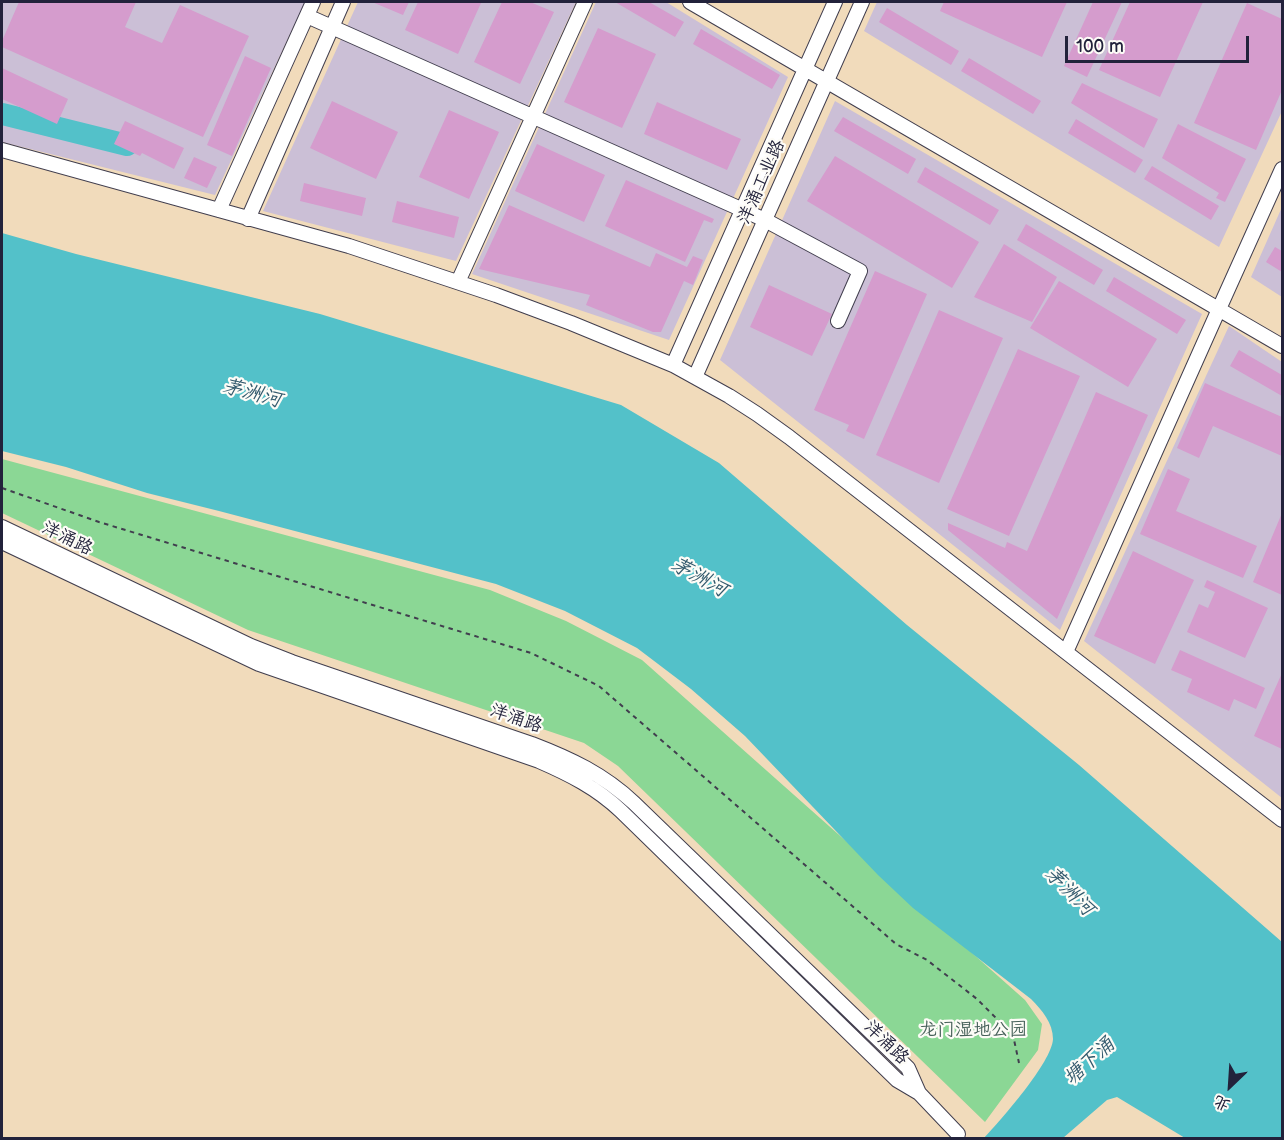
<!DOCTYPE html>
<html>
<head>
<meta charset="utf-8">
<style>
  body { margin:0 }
  #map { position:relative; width:1284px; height:1140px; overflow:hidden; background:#f1dbbb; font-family:"Balsamiq Sans","LXGW WenKai TC",sans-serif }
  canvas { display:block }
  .frame { position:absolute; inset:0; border:3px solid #22223b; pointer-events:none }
  .north { position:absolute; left:1200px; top:1056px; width:60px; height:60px; -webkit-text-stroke:4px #fdfcf7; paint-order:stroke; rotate:205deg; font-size:16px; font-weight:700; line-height:24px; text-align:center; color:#22223b }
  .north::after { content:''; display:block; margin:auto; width:21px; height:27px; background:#22223b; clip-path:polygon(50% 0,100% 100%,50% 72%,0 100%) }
  .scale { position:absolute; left:1065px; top:36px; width:184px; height:27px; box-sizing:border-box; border:3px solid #22223b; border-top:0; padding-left:8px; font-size:18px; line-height:21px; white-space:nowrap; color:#22223b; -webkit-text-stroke:4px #fdfcf7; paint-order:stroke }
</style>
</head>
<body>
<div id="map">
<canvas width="1284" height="1140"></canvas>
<div class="frame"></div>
<div class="north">北</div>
<div class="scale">100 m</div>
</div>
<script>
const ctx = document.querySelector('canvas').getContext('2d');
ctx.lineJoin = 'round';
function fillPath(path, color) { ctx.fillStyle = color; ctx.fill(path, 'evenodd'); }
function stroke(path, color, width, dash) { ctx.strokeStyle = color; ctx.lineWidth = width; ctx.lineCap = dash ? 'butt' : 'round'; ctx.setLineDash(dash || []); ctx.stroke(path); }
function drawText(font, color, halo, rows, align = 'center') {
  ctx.font = font + ' "Balsamiq Sans","LXGW WenKai TC",sans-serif'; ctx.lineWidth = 4.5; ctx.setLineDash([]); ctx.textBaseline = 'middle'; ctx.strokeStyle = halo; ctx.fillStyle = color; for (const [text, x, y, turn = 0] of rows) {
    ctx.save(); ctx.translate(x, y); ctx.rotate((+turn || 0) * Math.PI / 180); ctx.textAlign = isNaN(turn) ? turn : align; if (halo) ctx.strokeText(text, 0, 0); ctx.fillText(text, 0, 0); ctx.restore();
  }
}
const industrial = new Path2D(`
  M2 2H305L215 195 2 142Z
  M358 2H576L456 261 263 211Z
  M596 2H666L788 77 669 340 472 274Z
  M877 2H1282V111L1219 247 864 31Z
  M835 101 1202 314 1060 630 720 360Z
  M1282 207V297L1251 277Z
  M1229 326 1282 362V798L1084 641Z`);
const green = new Path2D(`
  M2 459 490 590 566 621 642 660 1025 1000 1042 1024 1038 1050 985 1122 618 766 584 743 248 630 2 513Z`);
const water = new Path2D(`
  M2 233 76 254 320 314 621 405 719 463 907 625 1079 765 1282 942V1138H1185L1117 1097 1107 1100 1063 1138H984C1001 1120 1052 1062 1053 1039 1053 1023 1042 1010 1031 999L913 908 878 875 745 736 691 689 637 648 565 611 496 584 219 511 147 493 66 467 2 451Z`);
const river = new Path2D(`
  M2 114 127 145`);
const building = new Path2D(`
  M19 2H136L125 27 162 43 180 5 249 36 203 137 2 47V41Z
  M372 2H409L403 15Z
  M418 2H478L481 3 458 54 405 30Z
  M502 2H530L554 12 520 84 474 62Z
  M615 2H649L684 22 675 37Z
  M944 2H1067L1042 57 940 11Z
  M1093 2H1122L1087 77 1064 66Z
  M1130 2H1203L1160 97 1099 70Z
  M1247 3 1282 19V90L1256 150 1194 123Z
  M887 8 959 51 951 65 879 22Z
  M598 28 656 54 622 128 564 102Z
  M701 29 780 75 772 89 693 44Z
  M245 56 271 68 232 156 207 145Z
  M969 58 1041 101 1033 114 961 71Z
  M2 68 68 99 57 124 2 99Z
  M1082 83 1158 119 1144 148 1071 103Z
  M332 101 398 132 376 179 310 148Z
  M657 102 741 139 727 170 644 134Z
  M449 110 499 132 469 199 419 177Z
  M843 117 916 159 908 174 834 131Z
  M1076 119 1143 160 1135 173 1068 133Z
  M125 121 184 148 174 169 142 153 140 156 114 144Z
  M1178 124 1246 159 1225 202 1216 198 1219 193 1162 158Z
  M537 144 605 175 584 222 515 191Z
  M835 156 979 242 952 288 807 201Z
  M194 157 217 167 207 188 184 178Z
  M1152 166 1219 206 1211 220 1144 179Z
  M925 167 999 210 990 225 917 182Z
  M626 180 714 219 712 223 704 220 685 262 605 226Z
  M304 183 366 198 362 216 300 201Z
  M397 201 459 217 454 238 392 222Z
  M509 205 650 267 656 253 687 267 693 256 703 260 693 285 684 281 661 332H653L586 305 590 295 479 269Z
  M1026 224 1103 270 1094 285 1017 240Z
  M1004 244 1057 277 1032 322 974 297Z
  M1275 247 1282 251V272L1266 262Z
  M875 271 927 294 864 439 846 431 849 425 814 410Z
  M1114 277 1186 320 1177 334 1106 291Z
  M1059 281 1157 339 1128 387 1030 328Z
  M769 285 832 314 812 356 750 327Z
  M939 310 1003 338 939 483 876 455Z
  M1018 349 1080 376 1009 536 947 509Z
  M1239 350 1282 375V396L1230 366Z
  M1205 383 1282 417V456L1213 426 1199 458 1177 448Z
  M1096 392 1148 415 1057 619 948 530V523L1005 548 1007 542 1027 551Z
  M1168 469 1190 479 1176 511 1257 546 1243 578 1140 534Z
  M1282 513V595L1253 582Z
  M1133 551 1194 580 1155 664 1094 636Z
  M1207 580 1268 608 1245 658 1187 632 1199 604 1208 608 1215 592 1204 587Z
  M1180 650 1265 688 1256 709 1234 699 1229 711 1187 692 1192 679 1171 670Z
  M1282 673V749L1254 736Z`);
const path = new Path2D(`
  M2 488 99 522 531 653 599 686 896 944 927 960 977 999 1013 1035 1019 1063`);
const minor = new Path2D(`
  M690 2 1282 346
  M307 16 743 210 765 220 860 271 838 321
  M2 150 349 246 496 295 571 323 673 365 729 396 757 414 789 437 1282 820
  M219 210 313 2
  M248 219 343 2
  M458 282 585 2
  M673 365 835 2
  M695 377 862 2
  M2 527 251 646 292 662 532 744C571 759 603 774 634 803L908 1068 919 1093
  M2 542 259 664 539 761C569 774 597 788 621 811L897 1080 919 1093 958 1134
  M1066 652 1219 309 1282 169`);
const streetNames = [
  ["洋涌工业路",762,182,-66],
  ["洋涌路",67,539,26],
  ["洋涌路",516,719,19],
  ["洋涌路",886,1043,44]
];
const parkNames = [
  ["龙门湿地公园",973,1030]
];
const waterNames = [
  ["茅洲河",252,394,15],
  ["茅洲河",699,578,29],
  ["茅洲河",1069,892,45],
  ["塘下涌",1090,1062,-42]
];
fillPath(industrial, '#cbbfd6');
fillPath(green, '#8bd795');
fillPath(water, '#53c1c9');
stroke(river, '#53c1c9', 22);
fillPath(building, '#d59ccd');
stroke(minor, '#413e4e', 16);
stroke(path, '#413e4e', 2, [4.5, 4.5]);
stroke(minor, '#fff', 14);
drawText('18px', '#22223b', '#fdfcf7', streetNames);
drawText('18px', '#47615a', '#fdfcf7', parkNames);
drawText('italic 20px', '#335a6d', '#fdfcf7', waterNames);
</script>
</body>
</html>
